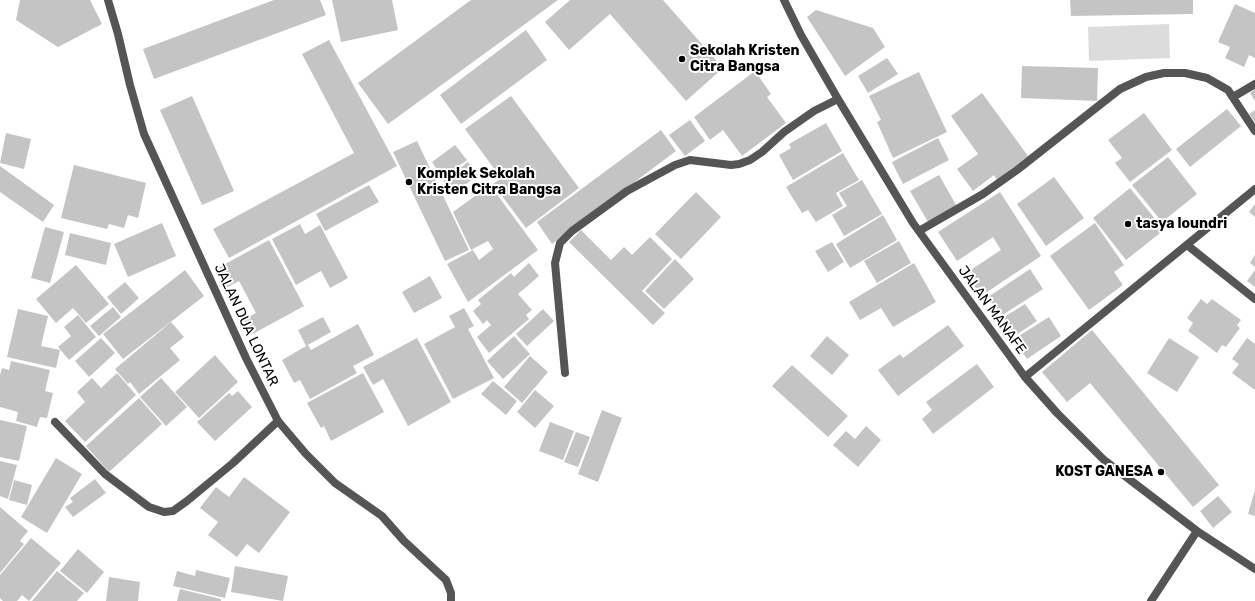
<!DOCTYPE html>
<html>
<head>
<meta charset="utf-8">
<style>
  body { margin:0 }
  canvas { display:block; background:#fff }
</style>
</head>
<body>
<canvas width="1255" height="601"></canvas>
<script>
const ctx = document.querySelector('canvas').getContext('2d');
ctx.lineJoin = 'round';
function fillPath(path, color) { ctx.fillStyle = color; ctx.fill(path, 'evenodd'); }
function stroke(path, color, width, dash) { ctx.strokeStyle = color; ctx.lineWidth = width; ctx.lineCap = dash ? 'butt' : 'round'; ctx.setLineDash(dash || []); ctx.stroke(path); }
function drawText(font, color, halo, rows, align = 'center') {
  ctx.font = font + ' Rubik,sans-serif'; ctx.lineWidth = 4; ctx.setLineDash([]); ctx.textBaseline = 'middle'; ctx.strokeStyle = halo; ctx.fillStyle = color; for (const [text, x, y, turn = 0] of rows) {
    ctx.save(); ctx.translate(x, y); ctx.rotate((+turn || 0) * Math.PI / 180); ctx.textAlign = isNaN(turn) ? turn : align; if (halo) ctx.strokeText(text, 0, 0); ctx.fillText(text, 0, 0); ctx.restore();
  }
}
const green = new Path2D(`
  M1169 24 1170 58 1089 61 1088 27Z`);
const building = new Path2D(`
  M20 0H90L102 24 58 47 16 20Z
  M274 0H320L326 15 154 79 143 49Z
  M332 0H392L398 30 341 42Z
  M471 0H558L388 124 358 83Z
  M570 0H663L723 68 686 101 610 14 569 50 545 22Z
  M1070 0H1193V14L1071 16Z
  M1235 4 1255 13V58L1249 55 1244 67 1225 58 1230 47 1218 42Z
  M816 10 873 28 885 47 845 76 807 17Z
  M526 30 547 60 461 124 440 95Z
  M329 40 397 166 229 258 213 229 354 153 302 54Z
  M887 58 898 74 868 93 858 76Z
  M1022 66 1098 68 1097 101 1021 98Z
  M755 71 771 94 767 97 786 123 742 156 723 130 710 140 694 117Z
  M919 72 947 132 893 158 877 122 881 120 869 96Z
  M1255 89V101L1250 93Z
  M982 93 1028 156 997 180 994 175 973 191 957 169 978 154 951 116Z
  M192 96 234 191 202 205 160 110Z
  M511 96 579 188 526 228 493 184 501 178 465 129Z
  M1227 109 1241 126 1190 167 1176 149Z
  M1255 110V122L1249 114Z
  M1144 113 1172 150 1130 182 1115 163 1122 158 1108 140Z
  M690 120 705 141 685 156 669 135Z
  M826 123 842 151 793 180 779 155 791 148 789 144Z
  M661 130 676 151 552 244 537 222Z
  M6 133 31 139 24 169 0 163Z
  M938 138 949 160 903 184 892 162Z
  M417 141 469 250 445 261 393 152Z
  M455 145 467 160 443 178 432 162Z
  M843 153 859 180 836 193 843 206 816 222 808 210 802 213 786 187Z
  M1168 157 1197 194 1162 222 1132 185Z
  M468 162 478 175 453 194 443 181Z
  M74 165 146 183 138 218 128 215 124 228 109 224 107 229 61 218Z
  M0 166 54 205 43 222 0 192Z
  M939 175 956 205 928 222 910 191Z
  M1054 177 1084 218 1046 246 1017 204Z
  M862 180 882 214 844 236 832 215 847 206 839 193Z
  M369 185 379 202 325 231 316 214Z
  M490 185 538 250 468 302 447 264 473 250 479 260 493 249 488 241 471 250 453 212Z
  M1130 188 1164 230 1126 260 1093 218Z
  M696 192 721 217 681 259 655 234Z
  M1000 192 1041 256 981 296 966 273 1001 250 993 237 957 261 938 232Z
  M1255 204V217L1249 212Z
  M883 215 897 240 850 268 836 244Z
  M162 223 176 256 128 277 114 244Z
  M1095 223 1124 265 1114 272 1123 285 1089 310 1050 256Z
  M300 224 305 234 320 225 348 278 330 288 321 271 296 285 272 239Z
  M45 227 64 232 50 283 31 278Z
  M581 230 611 260 624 247 632 255 650 237 672 259 642 291 665 313 653 325 569 242Z
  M70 233 111 243 106 265 65 255Z
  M269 240 304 306 249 336 241 321 256 313 239 281 226 288 216 269Z
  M899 241 911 263 877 283 864 261Z
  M832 242 844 262 828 272 815 251Z
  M1255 255V267L1250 263Z
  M675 259 694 279 664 309 645 291Z
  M529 263 539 276 518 294 532 310 526 315 529 319 489 353 477 337 491 325 487 320 483 324 473 311 481 304 478 300 511 273 514 277Z
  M914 263 936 302 893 327 881 308 860 320 849 302Z
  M76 265 109 304 86 323 73 308 56 323 36 299Z
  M1030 269 1043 289 1001 316 988 297Z
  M185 270 204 296 123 359 103 334Z
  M1255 270V287L1247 281Z
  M430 276 442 298 414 313 402 292Z
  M125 282 139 298 121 314 107 297Z
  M1201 299 1207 304 1212 299 1241 320 1237 325 1240 328 1226 347 1222 345 1217 353 1188 331 1193 323 1187 318Z
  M1025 304 1037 321 1013 337 1001 319Z
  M113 307 121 317 99 336 90 326Z
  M464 308 474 326 468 329 494 378 453 399 424 344 455 327 449 316Z
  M18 309 48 316 41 346 60 350 56 368 7 357Z
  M543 309 554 321 527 346 516 334Z
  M78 315 96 337 69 360 58 347 71 336 64 327Z
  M323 317 331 332 306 346 298 330Z
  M1049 317 1061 336 1027 359 1014 339Z
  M171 322 184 337 170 348 180 360 139 394 130 382 128 384 115 369Z
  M358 324 374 355 353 366 357 373 310 399 300 380 294 383 282 360 308 345 311 350Z
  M948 325 964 346 898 396 878 370 900 354 903 358Z
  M1092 330 1219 485 1193 507 1090 383 1067 402 1042 372Z
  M514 336 530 354 503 379 487 361Z
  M827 336 849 355 832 375 810 356Z
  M101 338 115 353 89 377 75 361Z
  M417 338 451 402 408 426 383 379 373 385 363 367Z
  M1169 338 1199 357 1177 392 1147 373Z
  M1247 338 1255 344V390L1232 373 1239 364 1232 359Z
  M215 355 238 382 199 418 175 392Z
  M530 356 548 372 522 403 504 387Z
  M11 361 50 370 45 391 53 393 47 418 40 417 37 427 16 421 18 412 0 407V375L2 368 9 370Z
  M977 364 994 387 933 434 922 419 932 410 926 402Z
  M792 365 848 416 828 437 772 386Z
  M117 373 136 395 85 442 65 421 85 402 77 392 92 378 101 388Z
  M363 373 384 412 331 441 324 426 321 428 307 403Z
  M161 378 187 407 166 426 140 397Z
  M493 381 517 401 506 415 481 394Z
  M535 390 554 406 535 428 517 412Z
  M238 391 252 407 215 441 197 422 229 393 232 396Z
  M139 398 162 424 109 472 86 446Z
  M602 410 622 418 598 482 578 474Z
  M0 420 27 426 19 461 0 457Z
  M550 422 574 431 563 460 539 451Z
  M866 426 881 440 858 467 833 445 846 431 855 439Z
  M576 432 590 437 578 467 564 462Z
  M56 458 82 474 47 533 21 517Z
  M0 461 17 465 8 499 0 496Z
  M244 477 290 512 259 553 247 544 237 557 208 535 218 522 200 508 216 487 229 497Z
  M95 479 106 493 73 517 65 507 73 502 70 498Z
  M14 480 32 485 27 505 9 500Z
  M1255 490V516L1248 514Z
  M1218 496 1232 512 1213 528 1200 511Z
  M0 507 28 531 20 541 24 544 0 573Z
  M31 538 61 563 29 601 22 595 17 601H3L0 598V575Z
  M78 549 104 572 87 593 60 571Z
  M235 566 288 576 283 601 231 592Z
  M196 570 230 578 225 598 173 586 177 571 195 576Z
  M57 571 84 593 77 601H32Z
  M109 577 140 582 138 601H106Z
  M180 589 221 599V601H177Z`);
const minor = new Path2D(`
  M784 0 801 35 838 99 913 223 1025 377 1057 413 1104 460 1197 531 1255 569
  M1233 97 1255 84
  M919 231 983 194 1017 170 1120 89 1146 77 1164 73H1185L1207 78 1228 90 1255 131
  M1187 245 1255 299
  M565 373 555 263 560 243 572 231 627 191 675 165 690 160 731 165 739 164 750 160 762 152 784 132 814 111 838 99
  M1025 377 1255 189
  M55 422 105 474 149 507 164 512 173 511 187 501 233 463 278 421
  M1151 601 1197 531`);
const tertiary = new Path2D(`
  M108 0 118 34 130 85 144 134 246 358 278 421 306 454 335 483 382 516 404 541 446 580 451 593V601`);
const markers = [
  [682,59,4,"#000"],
  [409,182,4,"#000"],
  [1128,224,4,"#000"],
  [1161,472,4,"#000"]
];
const poiNames = [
  ["Sekolah Kristen",690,51],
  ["Citra Bangsa",690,67],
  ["Komplek Sekolah",417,174],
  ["Kristen Citra Bangsa",417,190],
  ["tasya loundri",1136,224],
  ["KOST GANESA",1153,472,"right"]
];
const streetNames = [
  ["JALAN MANAFE",992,310,54],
  ["JALAN DUA LONTAR",246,325,65]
];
fillPath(green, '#dcdcdc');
fillPath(building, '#c4c4c4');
stroke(minor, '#555', 8);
stroke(tertiary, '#555', 8);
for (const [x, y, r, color] of markers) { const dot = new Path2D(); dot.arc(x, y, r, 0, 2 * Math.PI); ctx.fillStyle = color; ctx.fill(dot); stroke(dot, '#fff', 1.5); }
drawText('bold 14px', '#000', '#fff', poiNames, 'left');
drawText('14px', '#000', '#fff', streetNames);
</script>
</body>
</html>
